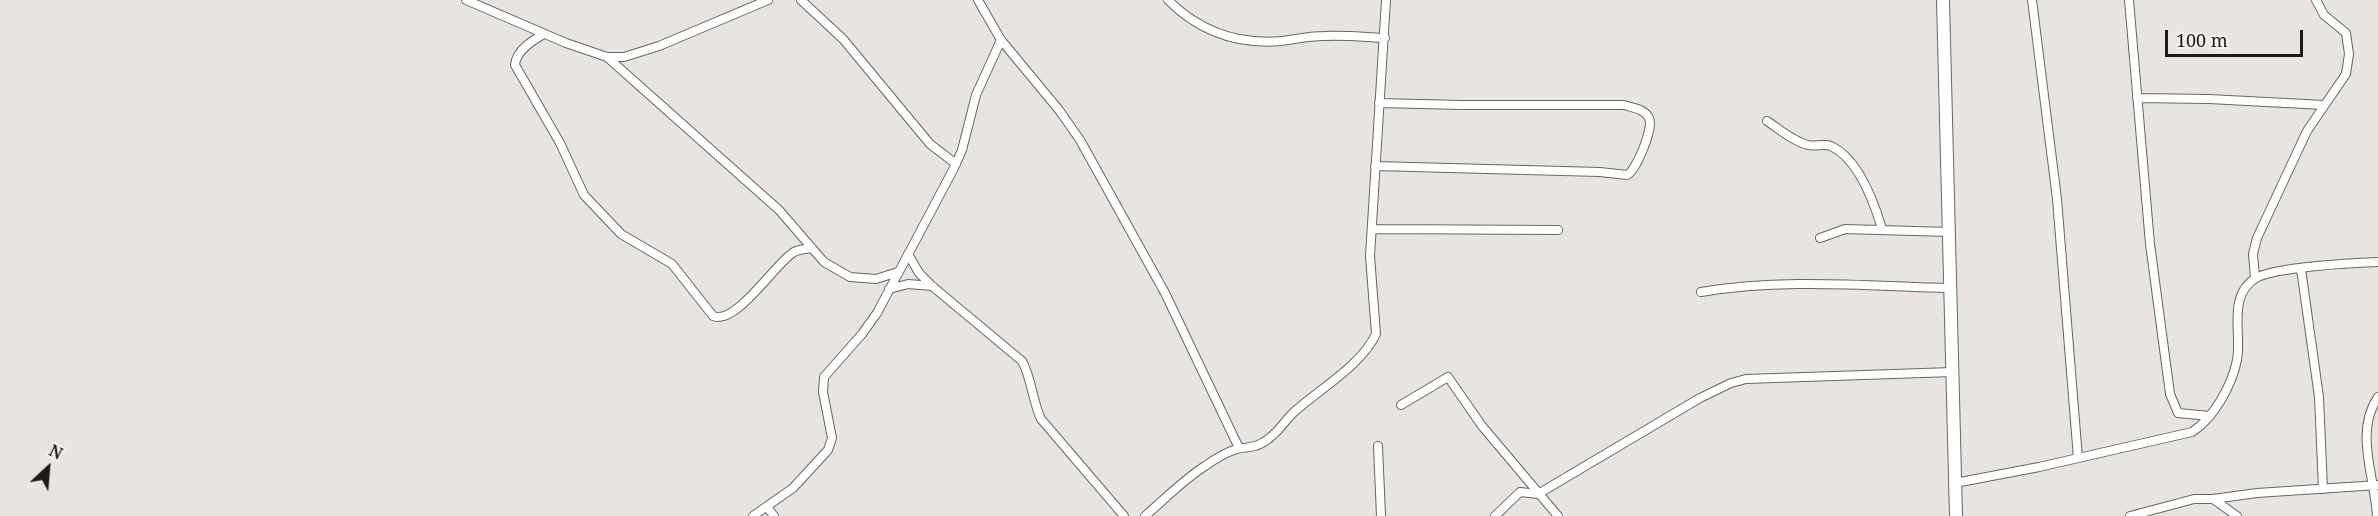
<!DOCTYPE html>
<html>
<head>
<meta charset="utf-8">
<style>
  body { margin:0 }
  #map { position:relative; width:2378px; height:516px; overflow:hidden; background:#e8e5e1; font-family:"Noto Serif",serif }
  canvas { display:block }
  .north { position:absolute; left:18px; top:438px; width:60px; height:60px; -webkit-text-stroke:4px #f5f2ee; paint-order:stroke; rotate:26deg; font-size:16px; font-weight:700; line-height:24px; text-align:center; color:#1c1b1a }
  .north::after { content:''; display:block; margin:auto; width:21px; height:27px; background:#1c1b1a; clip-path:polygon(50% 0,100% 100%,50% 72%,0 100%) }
  .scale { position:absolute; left:2165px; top:30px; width:138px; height:27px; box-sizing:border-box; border:3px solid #1c1b1a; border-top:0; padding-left:8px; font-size:18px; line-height:21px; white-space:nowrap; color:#1c1b1a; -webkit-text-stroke:4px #f5f2ee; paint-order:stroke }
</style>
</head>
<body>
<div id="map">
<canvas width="2378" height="516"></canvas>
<div class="north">N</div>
<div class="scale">100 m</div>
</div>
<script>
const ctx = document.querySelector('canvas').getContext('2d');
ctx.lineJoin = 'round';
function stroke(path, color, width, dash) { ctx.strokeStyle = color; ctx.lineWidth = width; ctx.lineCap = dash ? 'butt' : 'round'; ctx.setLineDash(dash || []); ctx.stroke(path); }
const street = new Path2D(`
  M466 0 566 43 607 57H624L659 46 768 0
  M801 0 843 39 930 144 956 164
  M978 0 1001 40 1059 110 1080 140 1165 293 1239 448
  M1168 0C1199 31 1238 45 1282 41 1296 39 1310 36 1324 36 1344 35 1365 37 1385 38
  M2032 0 2057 199 2078 458
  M2129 0 2150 244 2170 394 2178 413 2210 416
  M544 34C533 40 516 50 515 65L560 143 584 195 621 234 672 264 713 316C736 326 777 261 794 252 799 249 807 249 812 248
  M607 57 779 210 824 262 850 277 876 279 898 272
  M2137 98 2209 99 2324 105
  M1767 121C1779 129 1793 141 1808 145 1816 147 1823 143 1831 146 1859 159 1874 202 1882 229
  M1375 166 1600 172 1627 175C1636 171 1654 128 1649 118 1645 109 1633 108 1624 105H1462L1379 103
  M1372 229 1558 230
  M1820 238 1845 229 1949 232
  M908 254 919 273 932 286 1022 361C1032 379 1032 400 1041 419L1124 516
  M2301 269 2319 397 2323 489
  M2255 278 2253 254 2257 238 2307 131 2346 74 2349 54 2346 33 2324 15 2316 0
  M889 289 908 284 932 286
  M1701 292C1783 278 1867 286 1950 288
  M1401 405 1448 377 1482 426 1558 516
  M1378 446 1381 516
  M1955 483 2039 467 2192 432C2214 418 2232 385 2237 360 2242 335 2227 295 2256 278 2275 267 2352 263 2378 262
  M2213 499 2257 493 2378 485
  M767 507 774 516
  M753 516 793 488 828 450 832 438 823 392 824 377 862 334 877 313 954 168 962 150 976 95 1001 40
  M1145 516C1165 499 1183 480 1205 466 1215 459 1226 452 1237 449 1245 447 1253 448 1260 444 1274 438 1283 423 1293 413 1319 389 1361 366 1376 334L1370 256 1386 0
  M1495 516 1520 492 1538 494 1700 398 1731 383 1746 379 1952 372
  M2130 516 2194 499H2213L2237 516
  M2377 516C2375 477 2354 432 2378 397`);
const secondary = new Path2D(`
  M1943 0 1956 516`);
stroke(street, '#686662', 10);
stroke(secondary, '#686662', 14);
stroke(street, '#fff', 8);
stroke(secondary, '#fff', 12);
</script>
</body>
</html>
